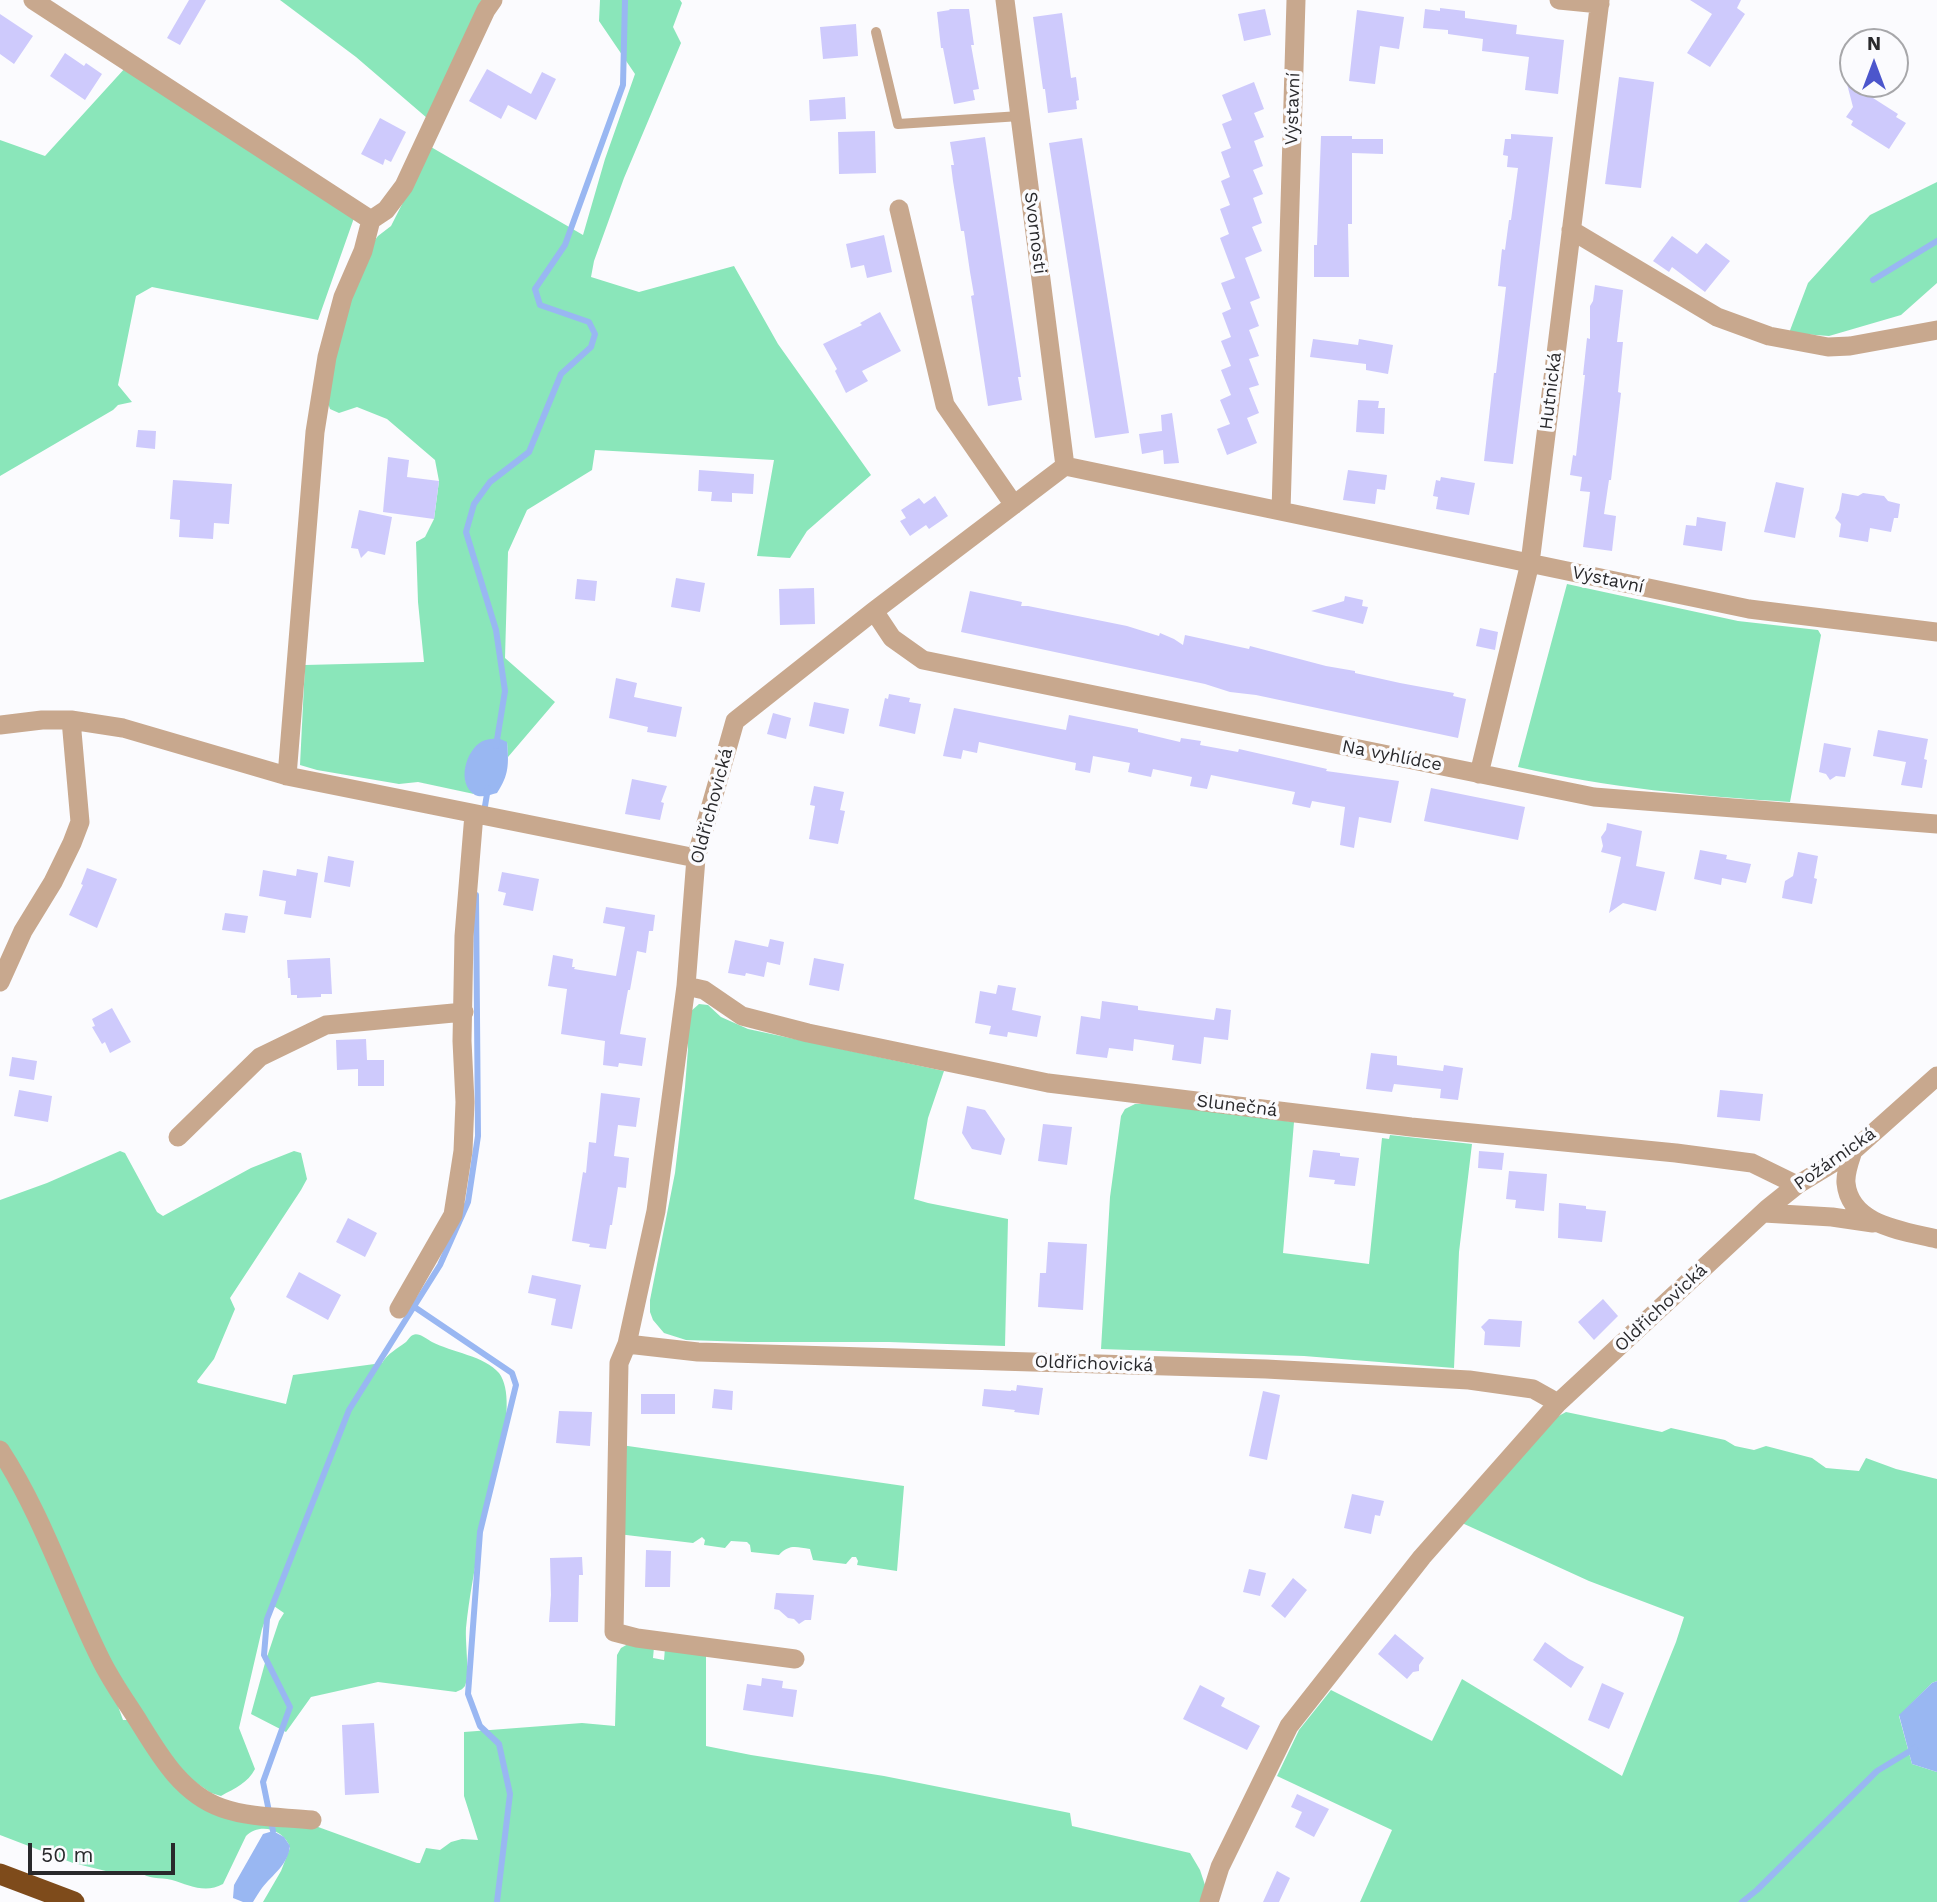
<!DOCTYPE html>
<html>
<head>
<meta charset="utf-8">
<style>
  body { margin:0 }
  #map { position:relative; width:1937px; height:1902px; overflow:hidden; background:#fbfbfe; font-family:"Work Sans",sans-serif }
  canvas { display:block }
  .north { position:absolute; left:1839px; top:28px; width:70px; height:70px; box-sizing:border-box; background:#fbfbfe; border:2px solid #a7a7aa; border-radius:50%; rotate:0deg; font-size:19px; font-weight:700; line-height:28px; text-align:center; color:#29292c }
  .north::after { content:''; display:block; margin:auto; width:24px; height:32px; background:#4c56cc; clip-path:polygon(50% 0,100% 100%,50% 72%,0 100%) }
  .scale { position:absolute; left:28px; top:1843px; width:147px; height:32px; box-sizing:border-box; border:4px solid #29292c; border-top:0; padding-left:9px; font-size:21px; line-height:24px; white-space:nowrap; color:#29292c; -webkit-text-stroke:5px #fbfbfe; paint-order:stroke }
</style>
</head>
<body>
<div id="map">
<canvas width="1937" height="1902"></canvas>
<div class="north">N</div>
<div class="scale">50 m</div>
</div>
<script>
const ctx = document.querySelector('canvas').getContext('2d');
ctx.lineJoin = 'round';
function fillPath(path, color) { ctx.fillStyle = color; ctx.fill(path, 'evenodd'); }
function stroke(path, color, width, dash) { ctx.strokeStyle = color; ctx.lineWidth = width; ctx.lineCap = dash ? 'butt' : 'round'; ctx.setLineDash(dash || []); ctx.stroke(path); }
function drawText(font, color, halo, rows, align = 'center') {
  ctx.font = font + ' "Work Sans",sans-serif'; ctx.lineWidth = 7; ctx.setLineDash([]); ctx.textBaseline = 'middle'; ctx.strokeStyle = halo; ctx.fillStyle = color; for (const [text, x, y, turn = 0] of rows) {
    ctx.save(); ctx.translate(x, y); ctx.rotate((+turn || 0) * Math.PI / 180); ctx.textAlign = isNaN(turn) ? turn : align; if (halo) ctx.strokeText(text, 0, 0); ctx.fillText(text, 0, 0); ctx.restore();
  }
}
const green = new Path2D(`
  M280 0H482L427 118 356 57Z
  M600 0H680L682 3 673 27 681 43 624 178 594 261 591 277 639 292 734 266 778 344 871 475 807 531 790 558 757 556 774 460 595 450 592 470 527 510 508 552 505 658 555 702 508 757 507 742 465 769 466 783 474 794 418 782 399 784 317 770 300 765 305 665 424 662 418 602 416 542 425 537 434 519 439 481 435 460 387 419 357 407 339 413 330 409 328 403 340 330 372 244 378 236 391 226 431 147 583 235 605 159 635 74 599 21Z
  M126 67 354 218 318 320 152 287 136 296 118 385 132 402 118 405 113 410 0 476V140L45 156Z
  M1937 182V283L1901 315 1829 336 1789 333 1808 283 1870 215Z
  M1567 584 1738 621 1818 630 1821 635 1790 802C1698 796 1608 788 1518 767Z
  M699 1004 708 1005 721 1017 748 1029 944 1071 928 1118 914 1199 928 1203 1008 1219 1005 1346 889 1342H748L686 1340 664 1333 653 1320 650 1312V1300L675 1173 685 1087 688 1049 687 1034 690 1012Z
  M1135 1104H1151L1294 1122 1283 1253 1369 1264 1382 1138 1389 1139 1390 1135 1472 1144 1459 1252 1454 1368 1304 1356 1101 1349 1110 1197 1121 1116 1125 1109Z
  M120 1151 125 1153 157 1212 163 1216 251 1168 294 1151 301 1153 307 1179 301 1190 230 1298 235 1309 214 1359 197 1381 198 1383 286 1404 293 1375 382 1363C388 1353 397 1349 406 1342 408 1340 410 1336 413 1335 418 1332 427 1339 432 1342 451 1352 485 1356 499 1373 522 1403 487 1502 480 1539 475 1568 469 1598 466 1628 465 1643 470 1675 465 1686 462 1690 460 1690 456 1692L378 1682 311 1697 286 1732 251 1714 265 1663 279 1621 284 1613 271 1604 262 1629 239 1728 255 1769C248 1783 235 1788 221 1796L211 1793 179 1771 89 1626 123 1720H128L176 1786 310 1824 417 1863H420L426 1848 440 1850 451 1842 462 1839 478 1840 464 1796V1732L582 1723 615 1726 617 1655 621 1648 628 1644 654 1647 653 1658 664 1660 665 1648 706 1655V1746L751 1755 884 1776 1070 1813 1072 1826 1190 1853 1200 1870 1205 1885 1200 1902H263L281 1871 290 1848C285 1830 260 1822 246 1836L223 1884C205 1894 189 1885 172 1880 159 1877 149 1880 138 1871L114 1873 73 1863 0 1835V1200L47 1183Z
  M1566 1412 1662 1432 1671 1428 1725 1440 1735 1446 1754 1450 1766 1446 1812 1458 1826 1468 1859 1471 1866 1458 1896 1469 1937 1479V1681L1932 1683 1899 1716 1912 1764 1937 1772V1902H1360L1392 1830 1277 1776 1299 1730 1331 1690 1432 1741 1462 1679 1622 1776 1676 1642 1684 1617 1589 1581 1462 1523 1553 1419Z
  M621 1445 904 1486 897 1571 857 1565 858 1561 856 1557H852L846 1564 813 1560 810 1549C796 1547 789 1544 779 1555L751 1552 750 1545 747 1542 731 1541 725 1548 704 1545 705 1540 702 1537 693 1543 618 1534Z`);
const water = new Path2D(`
  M498 738 507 742C509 764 509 775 497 793 490 795 481 798 475 795 456 783 466 751 481 742 486 739 492 739 498 738Z
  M1937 1681V1772L1912 1764 1899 1715 1932 1683Z
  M273 1831 284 1837 290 1846C288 1865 273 1874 262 1888 259 1892 256 1897 253 1902H243L233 1898 234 1885 263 1834Z`);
const stream = new Path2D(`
  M1873 280 1937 241
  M496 746 505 691 496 630 466 532 474 504 490 482 529 452 561 374 591 347 595 334 589 322 540 305 535 289 565 245 623 85 625 0
  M484 812 488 788
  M413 1306 512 1373 516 1385 480 1532 468 1694 480 1726 499 1744 510 1794 497 1902
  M273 1831 263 1782 290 1707 264 1655 267 1619 349 1410 440 1265 468 1202 478 1136 476 895
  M1742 1902 1757 1890 1877 1771 1915 1748`);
const building = new Path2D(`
  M189 0H206L180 45 167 38Z
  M1690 0H1741L1737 8 1745 14 1710 67 1687 53 1712 14Z
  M1440 8 1465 11V18L1517 25 1516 34 1564 40 1558 94 1525 90 1529 57 1482 51 1483 39 1448 34V30L1423 28 1425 9 1440 11Z
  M949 9H969L974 45H971L979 89 973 90 975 100 954 104 943 48H941L937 12 950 10Z
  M1265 9 1271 35 1244 41 1238 14Z
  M1357 10 1404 17 1399 49 1380 46 1375 84 1349 81Z
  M1062 13 1071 78 1076 77 1079 100 1076 101 1077 109 1048 113 1045 89H1043L1033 17Z
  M0 14 33 36 14 64 0 54Z
  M856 24 858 56 823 59 820 27Z
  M65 53 84 66 86 63 102 74 85 100 50 76Z
  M487 69 531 94 542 72 556 79 536 120 508 105 501 119 469 101Z
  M1619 77 1654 82 1641 188 1605 184Z
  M1254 82 1264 109 1254 113 1264 137 1254 141 1263 166 1253 170 1263 194 1253 198 1262 223 1252 227 1262 251 1245 258 1260 298 1250 302 1259 326 1249 330 1259 356 1249 359 1259 385 1249 388 1259 413 1247 418 1257 443 1227 455 1217 429 1230 424 1220 400 1231 395 1221 370 1231 366 1221 341 1231 337 1222 313 1231 309 1221 283 1235 278 1220 238 1229 234 1220 209 1230 205 1221 181 1230 177 1221 152 1231 148 1222 124 1232 120 1222 95Z
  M1847 84H1870L1873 98 1898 114 1896 117 1906 123 1889 149 1851 125 1853 121 1846 117 1853 107Z
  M845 97 846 119 810 121 809 100Z
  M380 118 406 132 391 162 385 159 383 165 361 154Z
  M875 131 876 173 839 174 838 132Z
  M1511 134 1553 137 1513 464 1484 461 1494 373H1496L1506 287 1498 286 1502 249 1505 250 1509 220H1511L1518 168 1507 167 1508 156 1503 155 1505 139H1511Z
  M1321 136H1352V139H1383V154L1352 153V224H1348L1349 277H1314V245H1317Z
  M985 137 1021 377H1018L1022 400 988 406 971 296 974 295 970 272 964 231H961L953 181 951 165H954L950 142Z
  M1082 138 1129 433 1095 438 1049 143Z
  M884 235 892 272 867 278 864 265 851 268 846 244Z
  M1672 236 1697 254 1706 243 1730 261 1705 292 1672 267 1669 272 1653 261Z
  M1595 285 1623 290 1617 342H1623L1618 392 1621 393 1611 480H1609L1604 514 1616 516 1612 551 1583 547 1590 492 1580 491 1582 477 1570 475 1573 455 1576 456 1585 375H1583L1587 338 1590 339V306L1593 301Z
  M880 312 901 351 862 371 868 381 846 393 835 371 837 369 823 344 862 325 860 323Z
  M1313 339 1358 345 1359 339 1393 345 1388 374 1366 370V364L1310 357Z
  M1358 400 1379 401 1378 408H1385L1384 434 1356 432Z
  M1172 413 1179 463 1164 464 1163 450 1142 454 1139 434 1162 431 1161 415Z
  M138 430 156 431 155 449 136 447Z
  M388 457 409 460 407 477 439 481 434 519 383 512Z
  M699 470 754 474 753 494 732 493V502L711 501 712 492 698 491Z
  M1348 470 1387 475 1385 490 1377 489 1375 504 1343 500Z
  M1441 477 1475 483 1469 515 1436 509 1438 497 1433 496 1436 480 1440 481Z
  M173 480 232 484 229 524 214 523 213 539 179 537 180 520 170 519Z
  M1776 482 1804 488 1795 538 1764 532Z
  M1842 493 1858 496 1863 493 1884 496 1888 501 1900 504 1898 518H1894L1891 532 1870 528 1868 542 1839 537 1841 524 1835 518 1839 510Z
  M935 496 948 516 929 529 926 525 910 536 900 521 906 518 901 510 919 498 924 504Z
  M359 510 392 517 385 555 368 551 361 558 358 549 351 548Z
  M1697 517 1726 522 1722 551 1683 545 1686 525 1696 526Z
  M676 578 705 583 700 612 671 607Z
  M577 579 597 581 595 601 575 599Z
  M814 588 815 624 780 625 779 589Z
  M970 591 1022 602 1021 606H1028L1127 626 1159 636 1160 633 1174 639 1183 645 1185 635 1249 649 1250 646 1326 666 1355 671V673L1400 683 1454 693 1453 696 1466 699 1458 738 1256 695 1230 692 1205 684 961 632Z
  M1345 596 1363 600 1362 606 1368 607 1363 624 1311 611 1344 601Z
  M1480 628 1498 632 1495 650 1476 646Z
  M616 678 637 683 634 697 682 707 676 737 647 732 648 727 609 718Z
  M889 694 910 698 909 702 921 704 915 734 879 726 885 698 888 699Z
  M814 702 849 709 844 734 809 726Z
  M954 708 1066 730 1069 715 1138 729V732L1180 742 1181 738 1201 741 1200 745 1238 752 1239 749 1327 769 1326 771 1399 781 1391 823 1359 817 1354 848 1340 845 1345 807 1312 801 1310 808 1292 804 1295 792 1211 775 1207 789 1190 786 1192 777 1153 769 1151 777 1128 772 1130 763 1093 756 1090 773 1075 770 1076 763 979 742 977 753 963 750 961 759 943 756Z
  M773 713 791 718 786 739 767 734Z
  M1878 730 1928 739 1924 759 1927 760 1922 788 1901 785 1906 762 1873 756Z
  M1824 743 1851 748 1845 777 1836 776 1830 780 1826 774 1819 772Z
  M632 779 667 786 661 802 664 803 660 820 625 814Z
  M814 786 844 792 840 810 845 811 838 844 809 839 815 806 810 805Z
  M1431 788 1525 807 1518 840 1424 821Z
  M1607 823 1642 831 1636 866 1665 872 1656 911 1623 903 1609 913 1621 857 1601 852 1603 846 1601 837 1606 830Z
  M1700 850 1727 855 1726 859 1751 864 1746 883 1722 878 1721 885 1694 879Z
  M1798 852 1818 856 1814 878 1817 879 1812 904 1782 898 1785 881 1793 876Z
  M328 856 354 861 350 887 324 882Z
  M87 868 117 879 97 928 69 915 83 885 81 884Z
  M297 869 318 873 311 918 284 914 286 901 259 896 263 870 296 876Z
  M502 872 539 879 533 911 503 905 506 893 498 891Z
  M606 907 655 915 653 931H649L646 953 637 951 630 990H628L620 1034 646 1038 642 1066 619 1063 618 1067 603 1065 605 1041 561 1034 567 989 548 986 553 955 573 959 572 967H575L574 969 616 976 625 927 603 923Z
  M225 913 248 916 245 933 222 930Z
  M770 939 784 942 780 965 767 962 764 977 746 973 745 976 728 973 735 940 768 947Z
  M330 958 332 994H321V997L297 998V995H291L290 978H288L287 960Z
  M814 958 844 964 839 991 809 985Z
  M998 985 1016 988 1012 1010 1041 1016 1037 1037 1008 1032 1007 1037 989 1034 991 1026 975 1023 980 991 996 994Z
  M1102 1001 1138 1006V1010L1214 1020 1216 1008 1231 1010 1228 1040 1204 1037 1201 1064 1172 1060 1174 1045 1134 1039 1133 1051 1109 1048 1107 1058 1076 1054 1081 1016 1100 1019Z
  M112 1008 131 1042 110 1053 105 1042 102 1044 92 1027 95 1026 92 1019Z
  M366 1039 367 1060H384V1086H358V1069L337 1070 336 1040Z
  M1371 1053 1397 1056V1065L1443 1071 1444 1065 1463 1068 1458 1100 1440 1098 1441 1089 1394 1084 1392 1092 1366 1089Z
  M12 1057 37 1061 34 1080 9 1076Z
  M19 1090 52 1096 48 1122 14 1116Z
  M1720 1090 1763 1094 1760 1121 1717 1117Z
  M601 1093 640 1098 636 1127 618 1125 614 1156 629 1158 626 1188 618 1187 612 1225H610L606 1249 589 1247 590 1244 572 1241 583 1172 586 1173 589 1142 596 1143Z
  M967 1106 985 1110 1005 1139 1001 1155 972 1149 962 1133Z
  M1043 1124 1072 1127 1067 1165 1038 1161Z
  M1313 1150 1340 1153V1156L1359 1158 1355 1186 1334 1184 1335 1180 1309 1177Z
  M1479 1151 1504 1153 1502 1170 1478 1168Z
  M1509 1171 1547 1174 1544 1211 1515 1208 1516 1200 1506 1199Z
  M1559 1203 1586 1206V1209L1606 1211 1602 1242 1558 1238Z
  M348 1218 377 1233 365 1257 336 1242Z
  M1048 1242 1087 1244 1083 1310 1038 1307 1040 1273H1046Z
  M299 1272 341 1295 328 1320 286 1297Z
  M532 1275 581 1285 572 1329 551 1325 556 1299 528 1293Z
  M1603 1299 1618 1316 1594 1340 1578 1322Z
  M1489 1319 1522 1321 1520 1347 1484 1345 1485 1332 1481 1327Z
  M1017 1385 1043 1388 1039 1415 1014 1412 1015 1410 982 1406 984 1389 1011 1391V1390L1016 1391Z
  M714 1389 733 1391 732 1410 712 1408Z
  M1263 1391 1280 1395 1267 1460 1249 1456Z
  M641 1394H675V1414H641Z
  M559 1411 592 1412 590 1446 556 1443Z
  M1352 1494 1384 1501 1380 1516 1375 1515 1371 1534 1344 1528Z
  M646 1550 671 1551 670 1587H645Z
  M582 1557 583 1575H579L578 1622H549L551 1595 550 1558Z
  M1249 1569 1266 1573 1260 1596 1243 1592Z
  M1293 1578 1307 1590 1285 1618 1271 1606Z
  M776 1593 814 1595 811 1620H805L799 1624 794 1619 788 1618 779 1610 774 1609Z
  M1395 1634 1424 1658 1419 1665V1671L1413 1672 1407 1679 1378 1654Z
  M1545 1642 1569 1659 1584 1667 1571 1688 1533 1660Z
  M762 1678 783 1681 782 1688 797 1690 793 1717 743 1710 747 1684 761 1686Z
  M1602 1683 1624 1693 1609 1729 1588 1720Z
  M1200 1685 1225 1698 1221 1706 1260 1726 1247 1750 1183 1719Z
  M374 1723 379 1793 345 1795 342 1725Z
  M1297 1794 1329 1809 1314 1837 1295 1827 1302 1812 1291 1807Z
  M1277 1871 1290 1878 1279 1902H1263Z`);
const lane = new Path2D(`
  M876 32 898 124 1020 116`);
const street = new Path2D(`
  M33 0 371 220 363 251 343 297 327 357 315 432 287 776
  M1005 0 1065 466
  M1559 0 1600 4
  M899 209 945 405 1014 505
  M371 220 386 210 404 186 486 10 493 0
  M1571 230 1717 317 1769 336 1828 347 1850 346 1937 330
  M1065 466 1749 609 1937 632
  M1281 511 1296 0
  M874 611 892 638 923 660 1594 797 1937 824
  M0 725 42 720H71L123 728 287 776 696 858
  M1479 774 1530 563 1600 0
  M0 982 23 931 53 882 72 843 80 822 71 720
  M686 986 704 990 742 1016 808 1033 1048 1083 1411 1127 1676 1153 1752 1163 1797 1185
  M178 1137 260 1057 326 1025 464 1012
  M1853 1151C1850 1160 1845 1173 1846 1183 1850 1226 1905 1231 1937 1239
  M1764 1213 1832 1217 1873 1223
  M399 1309 453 1215 463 1151 465 1102 462 1041 464 936 474 814
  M627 1344 698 1352 1266 1369 1469 1380 1533 1389 1558 1403
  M0 1450C42 1514 66 1589 100 1658 111 1681 125 1700 139 1722 160 1756 182 1794 222 1808 250 1818 283 1817 312 1820
  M795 1659 637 1638 614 1632 619 1363 627 1344 656 1211 686 986 696 858 735 721 874 611 1065 466
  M1209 1902 1220 1867 1289 1726 1422 1557 1558 1403 1767 1209 1797 1185 1853 1151 1937 1076`);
const highway = new Path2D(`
  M0 1874 74 1902`);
const streetNames = [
  ["Výstavní",1293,109,-88],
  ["Svornosti",1035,233,83],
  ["Hutnická",1551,391,-83],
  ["Výstavní",1608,580,12],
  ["Na vyhlídce",1392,756,11],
  ["Oldřichovická",712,806,-75],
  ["Slunečná",1237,1106,7],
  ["Požárnická",1835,1159,-35],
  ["Oldřichovická",1661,1308,-43],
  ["Oldřichovická",1094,1364,2]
];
fillPath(green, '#8ae6ba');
fillPath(water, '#99b7f2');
stroke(stream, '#99b7f2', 6);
fillPath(building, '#cecafc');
stroke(lane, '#c8a88e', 10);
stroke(street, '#c8a88e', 19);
stroke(highway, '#7e4b1b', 21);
drawText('18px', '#29292c', '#fbfbfe', streetNames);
</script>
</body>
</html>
